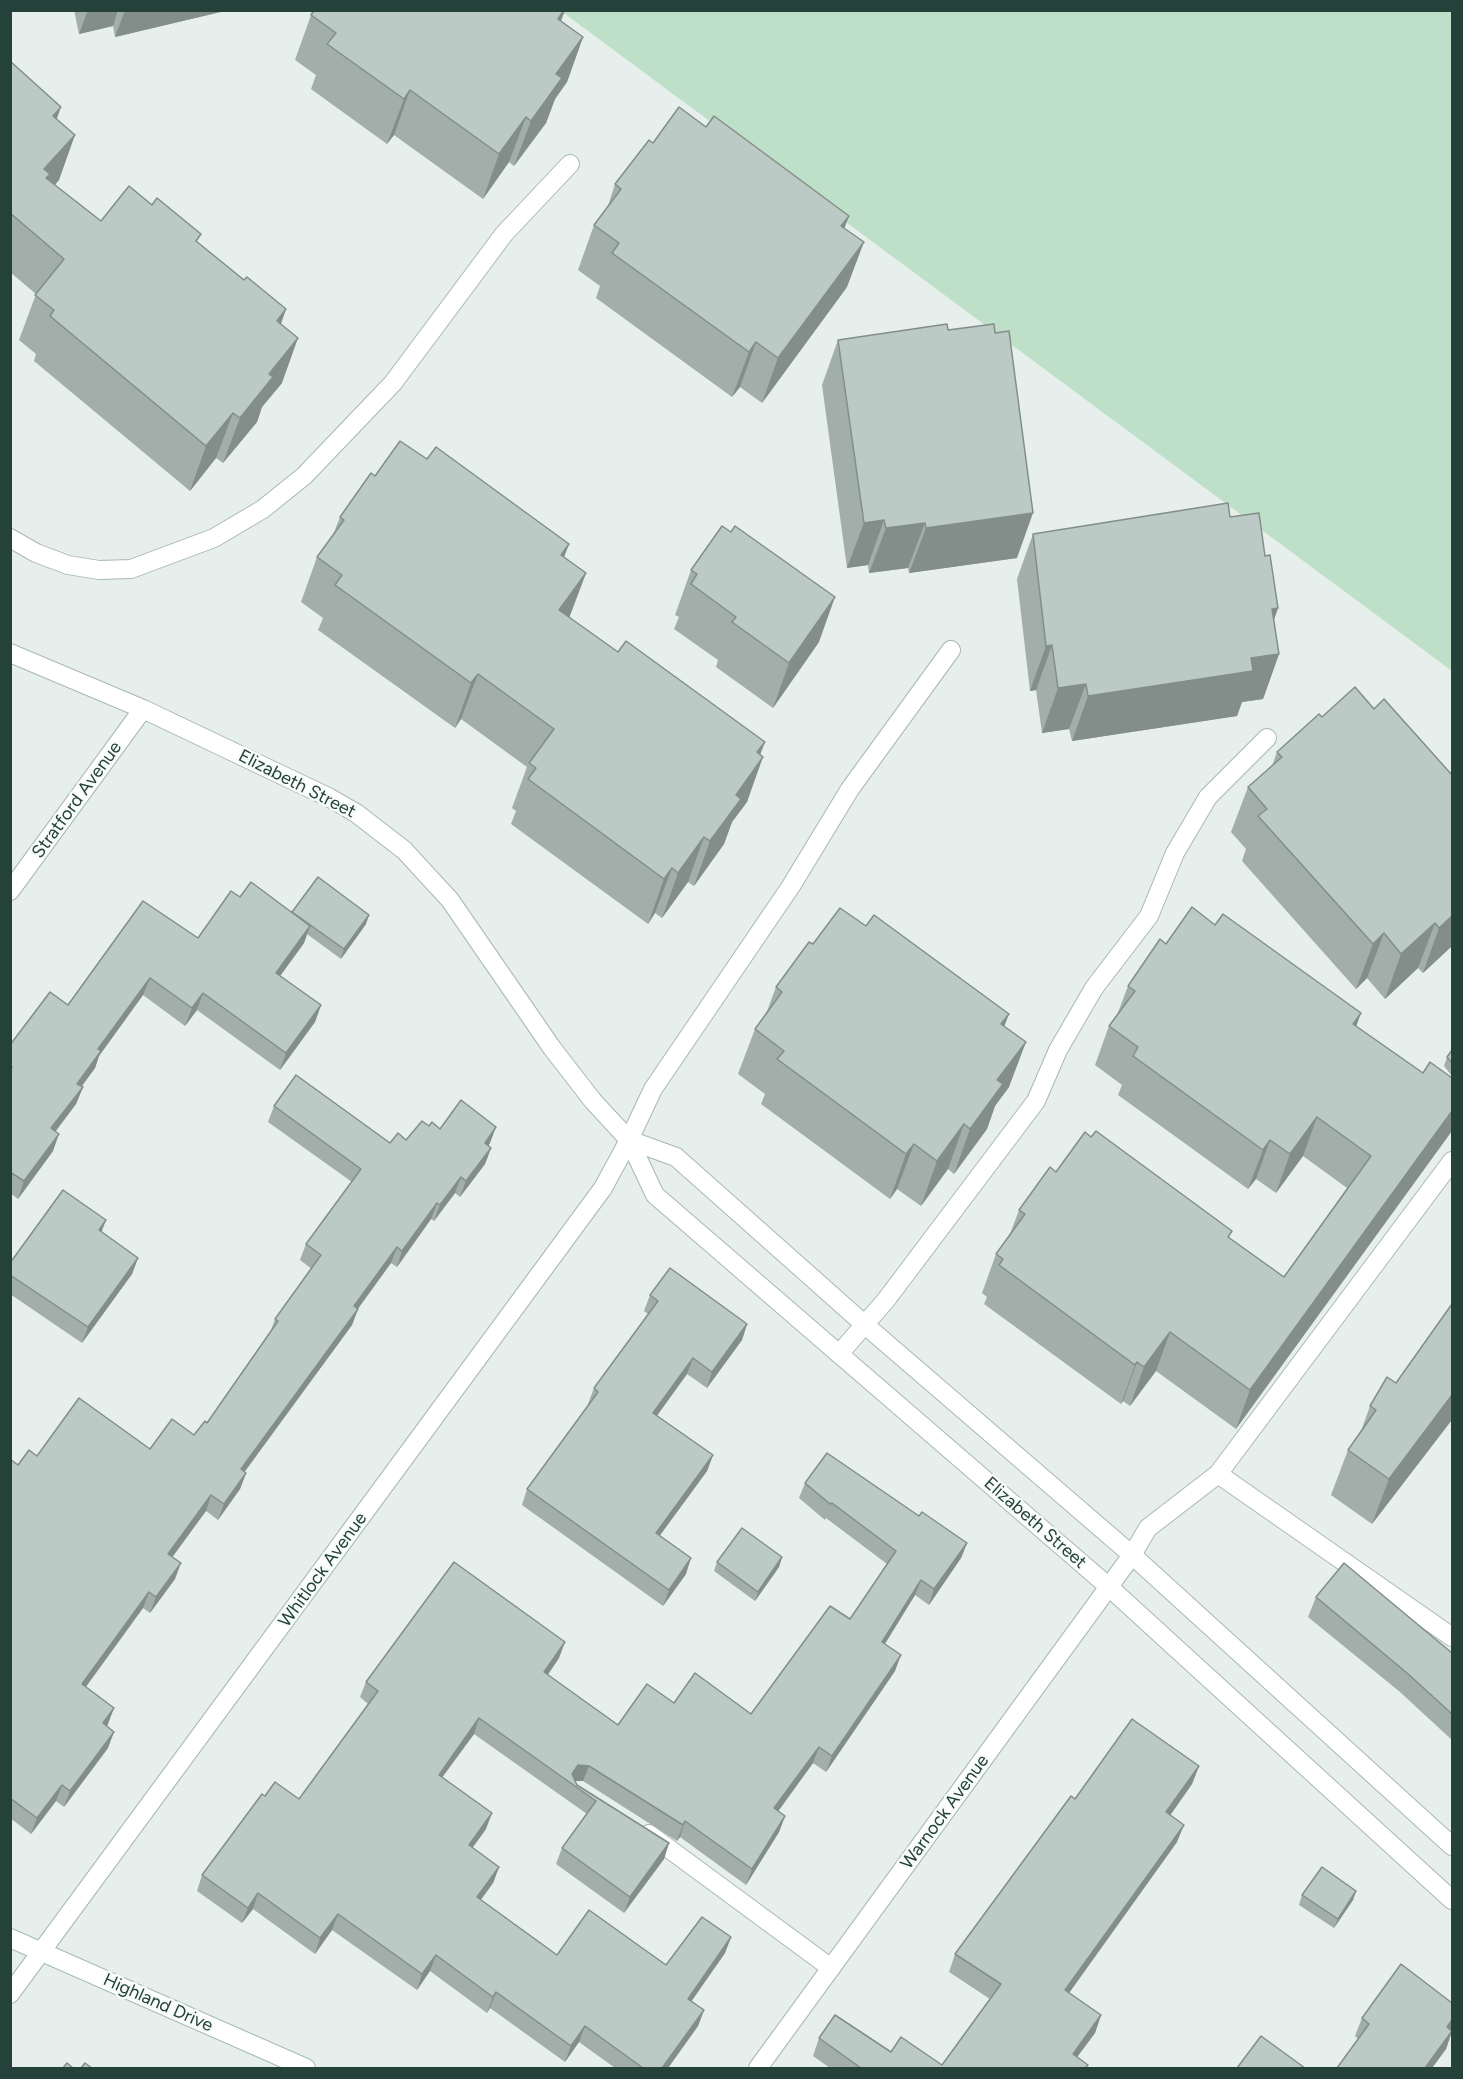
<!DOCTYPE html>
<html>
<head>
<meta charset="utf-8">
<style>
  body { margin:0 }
  #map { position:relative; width:1463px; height:2079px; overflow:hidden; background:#e6efeb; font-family:Figtree,sans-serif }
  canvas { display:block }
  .frame { position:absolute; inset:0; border:12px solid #24423a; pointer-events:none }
</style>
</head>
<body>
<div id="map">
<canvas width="1463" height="2079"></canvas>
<div class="frame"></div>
</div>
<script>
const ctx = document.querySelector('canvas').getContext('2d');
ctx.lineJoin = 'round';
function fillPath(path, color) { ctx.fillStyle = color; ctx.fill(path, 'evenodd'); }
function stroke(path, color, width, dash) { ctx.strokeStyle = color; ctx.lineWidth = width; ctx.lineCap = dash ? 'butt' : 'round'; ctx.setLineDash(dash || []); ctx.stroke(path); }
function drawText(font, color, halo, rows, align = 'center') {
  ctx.font = font + ' Figtree,sans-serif'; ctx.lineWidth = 5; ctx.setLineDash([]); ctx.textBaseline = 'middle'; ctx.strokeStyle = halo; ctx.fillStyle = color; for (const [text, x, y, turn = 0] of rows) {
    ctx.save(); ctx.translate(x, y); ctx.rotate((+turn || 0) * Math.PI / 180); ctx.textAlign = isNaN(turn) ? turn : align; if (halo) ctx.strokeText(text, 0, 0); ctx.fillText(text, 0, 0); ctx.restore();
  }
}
const green = new Path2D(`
  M561 11H1452V671Z`);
const lane = new Path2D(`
  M10 538 36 553 68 565 99 570 131 569 214 538 263 509 304 476 393 383 504 234 570 164
  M629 1140 653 1089 791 886 850 789 951 650
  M839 1354 886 1300 1036 1101 1058 1050 1094 988 1149 916 1175 853 1208 797 1267 738
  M1218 1474 1452 1637
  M1132 1555 1148 1528 1218 1474 1452 1161
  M649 1834 831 1968`);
const street = new Path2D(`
  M10 653 143 709 330 798 356 813 404 850 450 900 552 1048 593 1101 629 1140 655 1195 1109 1587 1452 1900
  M10 891 143 709
  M629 1140 676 1157 864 1324 1132 1555 1452 1846
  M10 1994 603 1188 629 1140
  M758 2068 1132 1555`);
const secondary = new Path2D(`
  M10 1938 306 2068`);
const wall = new Path2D(`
  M74 10H229L115 37 113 26 79 34Z
  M565 10 561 21 583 37 567 82 555 99 546 123 514 166 509 162 483 199 394 135 387 144 311 89 316 75 295 60 311 15Z
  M10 61 57 118 59 180 55 185 101 221 198 243 244 280 286 309 281 324 282 383 262 407 257 422 223 463 216 458 190 491 34 361 36 354 19 340 36 294 10 272Z
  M653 143 844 228 847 287 762 403 740 387 732 397 596 298 600 286 578 270 594 225 607 209 615 184Z
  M948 330 1017 558 909 573 908 568 869 573 868 565 847 568 822 385 838 340Z
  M427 459 569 544 564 557 586 573 569 618 760 754 747 802 732 822 724 844 694 886 688 882 662 918 655 913 648 924 511 824 516 811 512 808 527 767 461 719 455 728 318 630 323 618 301 602 317 557 333 535 340 517 375 476Z
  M1230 517 1265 556 1278 608 1274 620 1279 654 1263 699 1242 702 1237 716 1072 741 1069 729 1042 733 1036 690 1030 691 1017 579 1033 534Z
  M691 570 819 642 773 708 716 667 718 660 674 629 679 617 675 615Z
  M1374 709 1452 775V946L1423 973 1418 968 1385 999 1367 978 1356 989 1242 861 1246 849 1231 832 1248 787 1272 766 1277 752 1322 717Z
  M292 913 366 924 341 959 307 934 304 943 280 976 321 1005 315 1022 280 1070 197 1010 185 1026 143 995 99 1056 95 1068 81 1087H83L76 1104 56 1131 53 1151 18 1199 10 1193V1045L68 1005 198 938Z
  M866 926 1004 1026 1009 1087 995 1106 987 1129 954 1174 948 1169 921 1206 897 1189 890 1199 761 1104 765 1094 738 1074 755 1029 766 1014 776 987 813 944Z
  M1166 944 1356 1026 1423 1073 1236 1429 1156 1371 1130 1406 1123 1401 1121 1404 984 1304 987 1297 982 1293 996 1254 1010 1234 1019 1210 1056 1172 1230 1238 1284 1277 1347 1188 1303 1156 1276 1193 1256 1179 1248 1189 1118 1095 1122 1085 1095 1065 1109 1026 1117 1015 1128 986Z
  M1452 1050V1076L1444 1066 1447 1057Z
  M274 1106 390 1143 406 1140 429 1126 490 1143 488 1146 491 1148 485 1164 460 1197 455 1193 434 1221 431 1219 397 1267 391 1263 358 1309 352 1325 244 1472 246 1473 240 1489 218 1520 206 1511 172 1556 175 1579 150 1613 143 1608 86 1687 108 1724 107 1726 108 1748 64 1807 56 1801 31 1834 10 1818V1459L18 1465 37 1456 150 1449 194 1435 207 1423 270 1333 275 1319 312 1269 300 1260 306 1244 352 1182 268 1122Z
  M101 1232 138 1258 132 1274 82 1343 10 1294V1263Z
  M650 1295 747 1324 742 1340 707 1388 687 1374 657 1416 713 1455 707 1471 660 1535 686 1574 663 1606 522 1505 527 1489 589 1405 588 1404 594 1388 648 1314 644 1311Z
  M1452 1304V1423L1451 1421 1372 1524 1331 1495 1348 1450 1361 1431 1370 1406 1396 1383Z
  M805 1483 919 1516 967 1543 961 1558 929 1605 915 1595 885 1644 895 1671 826 1772 813 1763 778 1811 785 1816 779 1832 746 1885 680 1837 677 1841 583 1781H575L577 1785 669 1843 664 1859 624 1913 556 1864 562 1848 587 1814 474 1734 442 1777 486 1829 472 1848 499 1867 493 1883 481 1900 557 1955 666 1965 731 1937 725 1953 691 2001 704 2010 698 2026 668 2068H615L579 2042 565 2062 490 2008 487 2013 430 1971 417 1990 332 1930 315 1954 253 1909 242 1923 197 1891 202 1875 265 1796 299 1799 368 1704 360 1697 366 1682 559 1658 548 1675 618 1725 674 1703 751 1714 850 1619 887 1564 826 1518 825 1520 799 1498Z
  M782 1557 779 1567 755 1601 714 1571 717 1562Z
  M1316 1597 1452 1653V1740L1400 1692 1308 1617Z
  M1199 1766 1192 1784 1170 1815 1177 1842 1069 1993 1101 2015 1095 2033 1077 2057 1087 2068H830L813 2056 819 2038 891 2052 942 2065 990 1999 949 1972 955 1954 1075 1799Z
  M1356 1891 1353 1900 1334 1928 1299 1905 1302 1895Z
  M1362 2018 1451 2030 1452 2031 1446 2049 1432 2068H1337L1358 2039 1355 2036Z`);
const shadedWall = new Path2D(`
  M88 10H118L113 26 79 34Z
  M125 10H229L115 37Z
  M564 10H565L549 53 558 19Z
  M583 37 567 82 555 99 546 123 514 166 531 121 556 74Z
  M410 90 394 135 387 144 404 99Z
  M61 107 45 152 53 116Z
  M526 117 509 162 483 199 499 154Z
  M75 135 59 180 40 201 44 169Z
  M849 216 832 261 841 226Z
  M864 242 847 287 762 403 778 358Z
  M286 309 270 354 277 321Z
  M298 338 282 383 262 407 257 422 223 463 240 418 269 374Z
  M756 342 740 387 732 397 749 352Z
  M233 413 216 458 190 491 206 446Z
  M1033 513 1017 558 909 573 926 528Z
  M884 520 868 565 847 568 864 523Z
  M925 523 908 568 869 573 886 528Z
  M569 544 552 589 561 555Z
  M586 573 569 618 559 610Z
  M835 597 819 642 773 708 789 663Z
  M1278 608 1262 653 1272 609Z
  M1052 645 1036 690 1030 691 1046 646Z
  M1279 654 1263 699 1242 702 1237 716 1072 741 1088 696 1251 658Z
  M478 674 461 719 455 728 471 683Z
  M1086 684 1069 729 1042 733 1058 688Z
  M765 742 755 768 763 757 747 802 732 822 724 844 694 886 710 841 736 795 757 752Z
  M704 837 688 882 662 918 678 873Z
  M672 868 655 913 648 924 664 879Z
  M369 915 366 924 341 959 344 949Z
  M1452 916V946L1423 973 1439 928Z
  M1435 923 1418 968 1385 999 1401 954Z
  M310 926 304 943 270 990 276 973Z
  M1384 933 1367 978 1356 989 1373 944Z
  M150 978 143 995 99 1056 95 1068 71 1101 77 1084 98 1049Z
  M203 993 197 1010 185 1026 192 1008Z
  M321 1005 315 1022 280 1070 286 1053Z
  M1361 1013 1347 1052 1353 1024Z
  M1009 1014 992 1059 1001 1024Z
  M1026 1042 1009 1087 995 1106 987 1129 954 1174 970 1129 997 1080Z
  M83 1087 76 1104 45 1145 51 1128Z
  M1452 1111V1131L1236 1429 1250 1390Z
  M1317 1117 1303 1156 1276 1193 1290 1154Z
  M964 1124 948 1169 921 1206 937 1161Z
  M496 1127 490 1143 479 1159 485 1143Z
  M59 1134 53 1151 18 1199 24 1181Z
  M1270 1140 1256 1179 1248 1189 1263 1150Z
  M914 1144 897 1189 890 1199 906 1154Z
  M491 1148 485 1164 460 1197 466 1181Z
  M461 1177 455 1193 434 1221 440 1205Z
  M437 1203 431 1219 397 1267 402 1251Z
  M106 1220 100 1236 99 1230Z
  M397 1247 391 1263 348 1322 354 1306Z
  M138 1258 132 1274 82 1343 88 1327Z
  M358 1309 352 1325 235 1485 241 1469Z
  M747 1324 742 1340 707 1388 712 1372Z
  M1170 1332 1156 1371 1130 1406 1144 1367Z
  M693 1358 687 1374 647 1429 653 1413Z
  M1137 1362 1123 1401 1121 1404 1135 1365Z
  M1452 1395V1416L1451 1421 1372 1524 1389 1479Z
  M713 1455 707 1471 650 1549 656 1533Z
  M246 1473 240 1489 218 1520 224 1504Z
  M211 1495 206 1511 163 1570 168 1554Z
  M967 1543 961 1558 929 1605 934 1589Z
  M782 1557 779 1567 755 1601 758 1592Z
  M691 1558 686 1574 663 1606 669 1590Z
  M181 1563 175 1579 150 1613 156 1597Z
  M921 1580 915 1595 876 1658 882 1642Z
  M149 1592 143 1608 76 1700 82 1684Z
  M565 1642 559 1658 538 1688 544 1672Z
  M901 1655 895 1671 826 1772 832 1756Z
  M114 1708 108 1724 97 1739 103 1723Z
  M479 1718 474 1734 433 1790 439 1775Z
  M114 1732 108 1748 64 1807 70 1791Z
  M819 1747 813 1763 769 1824 774 1808Z
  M578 1765 589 1766 583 1781H572V1774Z
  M1199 1766 1192 1784 1160 1830 1166 1812Z
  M62 1785 56 1801 31 1834 37 1818Z
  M492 1813 486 1829 463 1861 469 1845Z
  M785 1816 779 1832 746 1885 752 1869Z
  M685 1821 680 1837 677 1841 683 1825Z
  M1184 1825 1177 1842 1059 2007 1065 1990Z
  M669 1843 664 1859 624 1913 630 1897Z
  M499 1867 493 1883 471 1913 477 1897Z
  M1356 1891 1353 1900 1334 1928 1338 1919Z
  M258 1893 253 1909 242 1923 248 1908Z
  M338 1914 332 1930 315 1954 320 1938Z
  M731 1937 725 1953 682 2015 688 1999Z
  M436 1955 430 1971 417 1990 422 1974Z
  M496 1992 490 2008 487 2013 493 1997Z
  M704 2010 698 2026 668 2068H662Z
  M1101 2015 1095 2033 1069 2068 1073 2054Z
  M1452 2020V2028L1441 2045 1447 2027Z
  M585 2026 579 2042 565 2062 571 2046Z
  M1452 2031 1446 2049 1432 2068H1425Z`);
const building = new Path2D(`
  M314 10H564L558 19 583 37 556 74 562 78 531 121 526 117 499 154 410 90 404 99 327 44 336 33 311 15Z
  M10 61 61 107 53 116 75 135 44 169 50 174 46 178 101 221 129 186 152 205 157 198 201 234 196 241 244 280 247 277 286 309 277 321 298 338 269 374 273 377 240 418 233 413 206 446 50 316 54 310 35 295 64 259 10 213Z
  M679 107 706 127 714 116 849 216 841 226 864 242 778 358 756 342 749 352 612 253 619 243 594 225 621 189 615 184 649 140 653 143Z
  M947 324 948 330 994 324 995 333 1009 331 1033 513 926 528 925 523 886 528 884 520 864 523 838 340Z
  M400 441 427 459 436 447 569 544 561 555 586 573 559 610 618 652 626 641 765 742 757 752 763 757 736 795 741 799 710 841 704 837 678 873 672 868 664 879 528 779 536 768 529 763 554 729 478 674 471 683 335 585 342 575 317 557 344 520 340 517 371 473 375 476Z
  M1228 503 1230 517 1259 513 1265 556 1270 555 1278 608 1272 609 1279 654 1251 658 1253 671 1088 696 1086 684 1058 688 1052 645 1046 646 1033 534Z
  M722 526 731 532 735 526 835 597 789 663 732 622 736 617 691 584 697 574 691 570Z
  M1355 687 1374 709 1384 699 1452 775V916L1439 928 1435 923 1401 954 1384 933 1373 944 1258 816 1267 809 1248 787 1282 757 1277 752 1319 714 1322 717Z
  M318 877 369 915 344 949 292 912Z
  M251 882 310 926 276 973 321 1005 286 1053 203 993 192 1008 150 978 98 1049 101 1051 77 1084 83 1087 51 1128 59 1134 24 1181 10 1172V1070L12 1067 10 1066V1045L50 992 68 1005 143 901 198 938 231 891 240 897Z
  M1192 907 1215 925 1223 914 1361 1013 1353 1024 1423 1073 1430 1062 1452 1078V1111L1250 1390 1170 1332 1144 1367 1137 1362 1135 1365 999 1265 1003 1259 996 1254 1025 1214 1019 1210 1050 1167 1056 1172 1085 1132 1091 1137 1096 1131 1232 1231 1228 1237 1284 1277 1371 1156 1317 1117 1290 1154 1270 1140 1263 1150 1133 1056 1138 1047 1109 1026 1135 991 1128 986 1160 939 1166 944Z
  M840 908 866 926 874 915 1009 1014 1001 1024 1026 1042 997 1080 1003 1084 970 1129 964 1124 937 1161 914 1144 906 1154 777 1059 784 1051 755 1029 782 992 776 987 809 942 813 944Z
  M1452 1050V1063L1447 1057Z
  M296 1075 390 1143 398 1133 406 1140 422 1121 429 1126 432 1122 440 1129 461 1100 496 1127 485 1143 491 1148 466 1181 461 1177 440 1205 437 1203 402 1251 397 1247 354 1306 358 1309 241 1469 246 1473 224 1504 211 1495 168 1554 181 1563 156 1597 149 1592 82 1684 114 1708 103 1723 114 1732 70 1791 62 1785 37 1818 10 1798V1459L18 1465 29 1450 37 1456 79 1398 150 1449 172 1419 194 1435 205 1421 207 1423 278 1321 275 1319 321 1255 306 1244 361 1169 274 1106Z
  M63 1190 106 1220 99 1230 138 1258 88 1327 10 1275V1263Z
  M670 1268 747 1324 712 1372 693 1358 653 1413 713 1455 656 1533 691 1558 669 1590 527 1489 598 1392 594 1388 658 1301 650 1295Z
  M1452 1304V1395L1389 1479 1348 1450 1376 1410 1370 1406 1387 1377 1396 1383Z
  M827 1453 919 1516 922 1512 967 1543 934 1589 921 1580 882 1642 901 1655 832 1756 819 1747 774 1808 785 1816 752 1869 685 1821 683 1825 589 1766 578 1765 572 1774 577 1785 669 1843 630 1897 562 1848 596 1801 479 1718 439 1775 492 1813 469 1845 499 1867 477 1897 557 1955 589 1910 666 1965 702 1917 731 1937 688 1999 704 2010 662 2068H643L585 2026 571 2046 496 1992 493 1997 436 1955 422 1974 338 1914 320 1938 258 1893 248 1908 202 1875 262 1794 265 1796 275 1782 299 1799 378 1691 366 1682 454 1562 565 1642 544 1672 618 1725 647 1684 674 1703 695 1673 751 1714 830 1606 850 1619 896 1551 832 1503 830 1504 805 1483Z
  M742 1528 782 1557 758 1592 717 1562Z
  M1344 1563 1452 1653V1714L1407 1673 1316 1597Z
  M1132 1719 1199 1766 1166 1812 1184 1825 1065 1990 1101 2015 1073 2054 1088 2065 1085 2068H861L819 2038 835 2015 891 2052 901 2037 942 2065 1001 1984 955 1954 1071 1796 1075 1799Z
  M1322 1867 1356 1891 1338 1919 1302 1895Z
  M1401 1964 1452 2003V2020L1447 2027 1452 2031 1425 2068H1337L1369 2024 1362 2018Z
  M1261 2036 1305 2068H1237Z
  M67 2063 73 2068H63Z
  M85 2063 92 2068H81Z`);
const streetNames = [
  ["Elizabeth Street",297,784,27],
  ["Stratford Avenue",77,800,-54],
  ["Elizabeth Street",1035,1523,41],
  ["Whitlock Avenue",323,1570,-54],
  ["Warnock Avenue",945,1812,-54],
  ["Highland Drive",158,2003,24]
];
fillPath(green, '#bfe0c8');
stroke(lane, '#a8b8b2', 20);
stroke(street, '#a8b8b2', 20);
stroke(secondary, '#a4bbb3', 20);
stroke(lane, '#fff', 18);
stroke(street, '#fff', 18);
stroke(secondary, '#fff', 18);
fillPath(wall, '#a1aea9');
fillPath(shadedWall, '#838d89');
fillPath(building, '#bbcac4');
stroke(building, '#838d89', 1.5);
drawText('18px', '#24423a', '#f7fbf9', streetNames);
</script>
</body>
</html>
